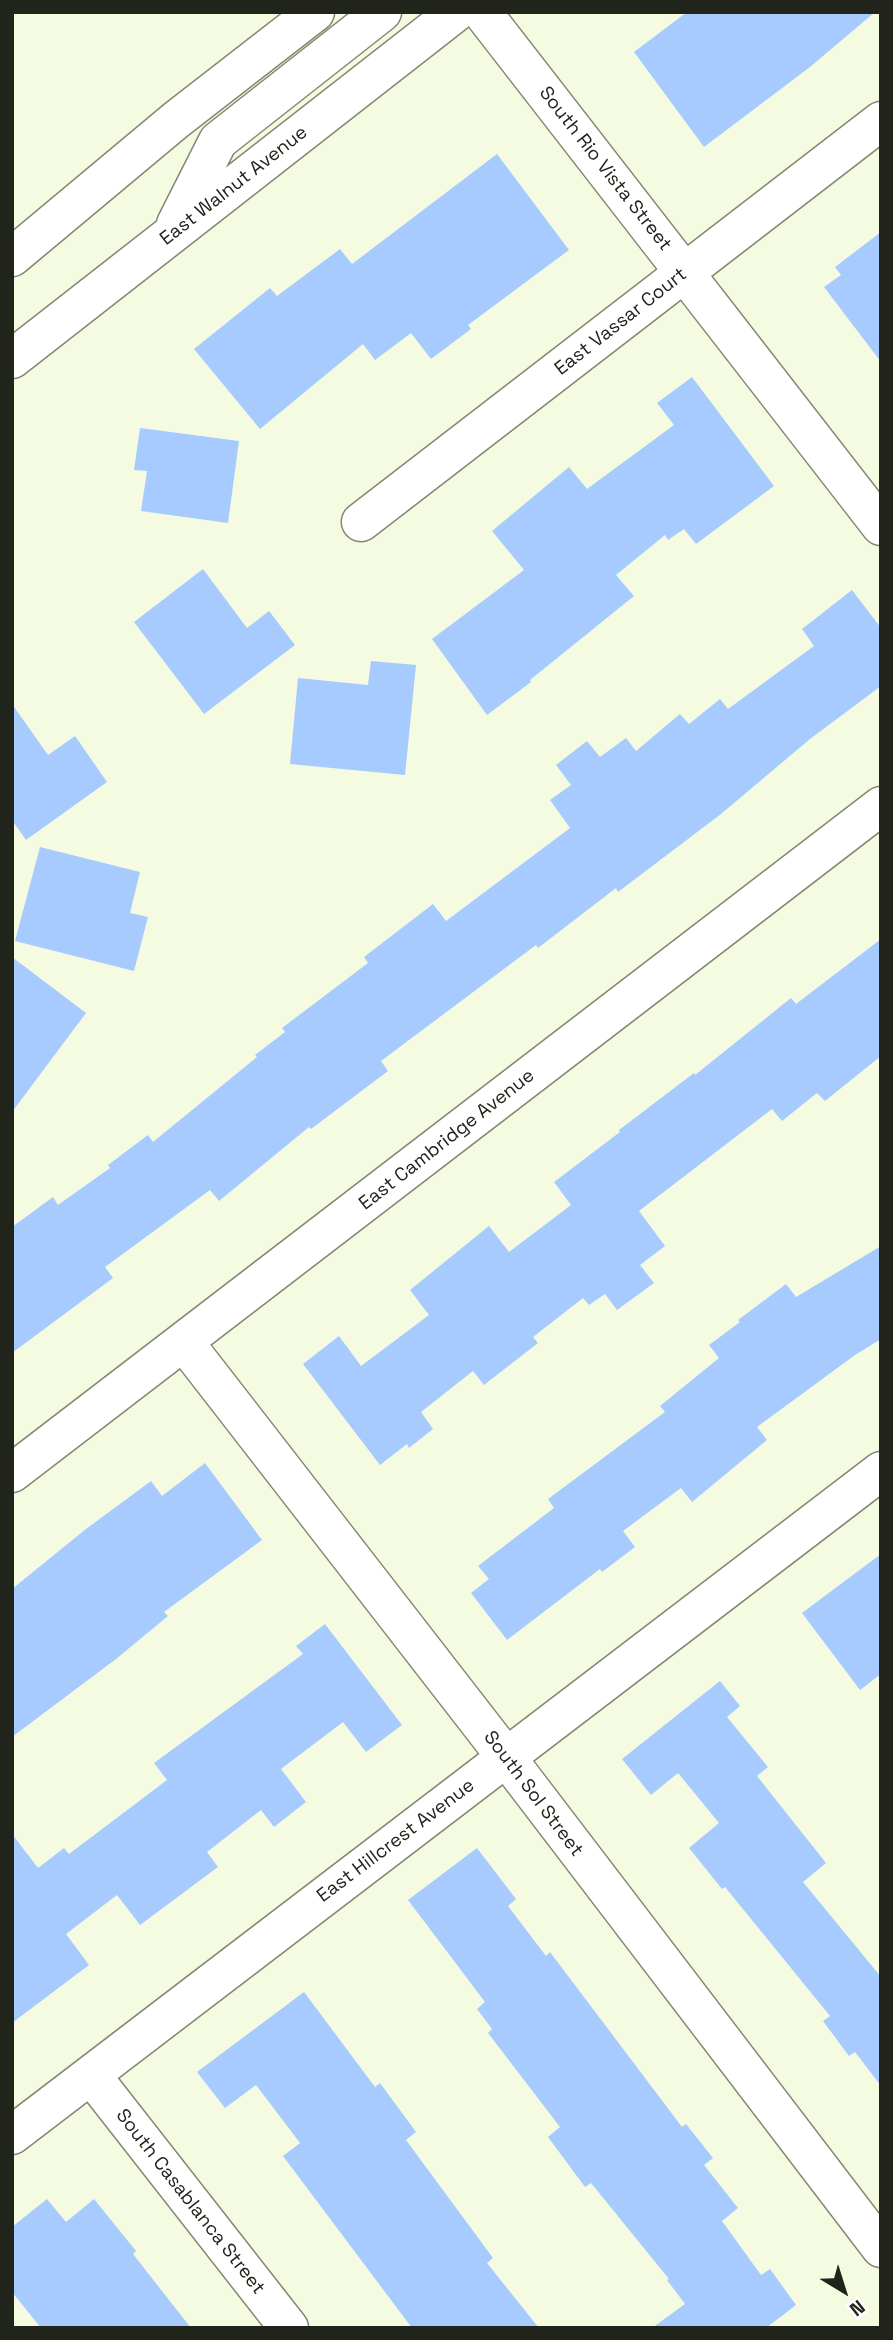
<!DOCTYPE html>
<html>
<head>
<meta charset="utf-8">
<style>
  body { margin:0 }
  #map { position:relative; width:893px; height:2340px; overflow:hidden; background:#f4fbe1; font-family:"Space Grotesk",sans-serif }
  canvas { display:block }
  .frame { position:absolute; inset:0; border:14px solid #21241b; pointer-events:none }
  .north { position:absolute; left:809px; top:2256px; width:70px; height:70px; -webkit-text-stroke:5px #fff; paint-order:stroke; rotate:142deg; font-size:19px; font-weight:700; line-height:28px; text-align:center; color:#21241b }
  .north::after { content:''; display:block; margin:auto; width:24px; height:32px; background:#21241b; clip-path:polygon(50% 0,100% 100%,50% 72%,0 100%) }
</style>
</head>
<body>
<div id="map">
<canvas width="893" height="2340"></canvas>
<div class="frame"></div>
<div class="north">N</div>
</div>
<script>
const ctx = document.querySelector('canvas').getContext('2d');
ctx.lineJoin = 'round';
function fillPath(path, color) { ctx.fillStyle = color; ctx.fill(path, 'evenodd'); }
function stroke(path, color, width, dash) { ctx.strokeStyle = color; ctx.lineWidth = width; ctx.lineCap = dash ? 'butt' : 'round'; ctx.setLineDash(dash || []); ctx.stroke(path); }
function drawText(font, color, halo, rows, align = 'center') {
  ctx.font = font + ' "Space Grotesk",sans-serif'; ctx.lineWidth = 7; ctx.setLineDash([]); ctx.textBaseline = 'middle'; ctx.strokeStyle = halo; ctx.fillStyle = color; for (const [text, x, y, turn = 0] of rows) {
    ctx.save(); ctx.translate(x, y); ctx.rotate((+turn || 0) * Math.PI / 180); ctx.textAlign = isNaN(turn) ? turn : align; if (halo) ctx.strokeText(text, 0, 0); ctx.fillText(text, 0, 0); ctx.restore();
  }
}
const building = new Path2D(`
  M687 12H875L810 67 704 147 634 52Z
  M497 154 569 250 468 325 471 329 431 359 411 333 375 360 363 344 260 429 194 349 270 288 277 296 340 249 352 264Z
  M881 232V362L824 287 841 275 835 267Z
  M692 377 774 486 696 544 684 529 668 540 665 535 616 575 634 596 530 680 531 682 487 715 432 639 524 570 492 531 569 467 587 489 674 425 657 403Z
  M140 428 239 441 228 523 141 511 147 471 134 470Z
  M203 569 247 628 269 611 295 645 204 714 134 622Z
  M852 590 881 628V686L810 739 721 814 618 892 616 888 538 948 536 945 381 1061 388 1071 311 1129 309 1127 219 1201 210 1190 105 1267 113 1278 12 1353V1227L53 1197 58 1205 110 1168 108 1165 148 1135 153 1142 257 1057 255 1055 285 1032 282 1028 368 963 364 957 433 904 446 921 570 828 550 800 571 785 556 765 587 741 600 757 626 738 636 751 680 714 689 724 720 699 728 709 814 646 802 629Z
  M371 661 416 665 405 775 290 764 298 678 368 685Z
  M12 704 48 755 75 736 107 782 26 840 12 820Z
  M40 847 140 872 130 913 148 917 134 971 15 941Z
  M881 939V1056L825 1101 817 1093 782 1121 772 1109 639 1211 665 1246 640 1265 654 1283 617 1310 605 1294 589 1305 583 1298 533 1337 538 1343 484 1385 473 1371 421 1412 433 1429 409 1448 407 1444 380 1465 303 1364 339 1336 361 1366 429 1315 410 1290 489 1226 509 1252 571 1205 554 1182 620 1132 619 1130 694 1073 695 1075 791 998 796 1004Z
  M12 957 86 1013 12 1112Z
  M881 1246V1339L855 1355 757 1427 767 1440 692 1502 681 1488 623 1531 635 1547 602 1572 600 1569 507 1640 471 1593 489 1579 478 1566 554 1508 548 1499 665 1412 660 1406 719 1358 709 1345 740 1322 738 1320 786 1284 796 1297Z
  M205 1463 262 1540 164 1612 168 1616 116 1659 12 1737V1589L86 1529 151 1481 162 1496Z
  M881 1554V1674L860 1690 802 1613Z
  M325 1624 402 1725 366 1752 343 1722 281 1769 306 1802 274 1827 261 1810 207 1852 218 1867 140 1925 117 1895 66 1934 89 1965 12 2023V1834L38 1868 64 1848 69 1854 167 1780 154 1763 303 1654 296 1646Z
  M720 1681 740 1706 727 1717 768 1767 757 1776 826 1863 803 1882 881 1977V2086L855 2052 849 2056 823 2021 830 2016 725 1887 722 1889 689 1848 719 1823 678 1773 651 1795 622 1759Z
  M477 1848 516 1899 508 1906 546 1956 550 1952 682 2127 686 2124 713 2158 704 2165 738 2208 722 2221 761 2275 770 2269 796 2305 766 2328H652L685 2304 667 2280 669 2279 591 2183 585 2187 548 2137 560 2127 488 2033 492 2029 477 2009 485 2002 408 1900Z
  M304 1992 375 2087 380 2083 416 2132 406 2140 493 2258 487 2263 539 2328H412L283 2156 300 2143 256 2085 225 2108 197 2072Z
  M47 2199 66 2222 94 2199 136 2251 133 2254 191 2328H41L12 2292V2227Z`);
const minor = new Path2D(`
  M482 12 881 526
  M361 522 881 121
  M184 1342 506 1757 881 2248
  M12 1473 881 806
  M91 2075 289 2328
  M12 2135 881 1471`);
const secondary = new Path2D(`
  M176 224 218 141 382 12
  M12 257 176 120 315 12
  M12 359 456 12`);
const streetNames = [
  ["South Rio Vista Street",605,169,52],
  ["East Walnut Avenue",234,186,-38],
  ["East Vassar Court",621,322,-38],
  ["East Cambridge Avenue",447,1140,-38],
  ["South Sol Street",533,1794,53],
  ["East Hillcrest Avenue",396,1841,-37],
  ["South Casablanca Street",190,2202,52]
];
fillPath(building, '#a7cbff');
stroke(minor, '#828972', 41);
stroke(secondary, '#828972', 41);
stroke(minor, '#fff', 38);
stroke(secondary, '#fff', 38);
drawText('19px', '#21241b', '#fff', streetNames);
</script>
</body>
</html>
